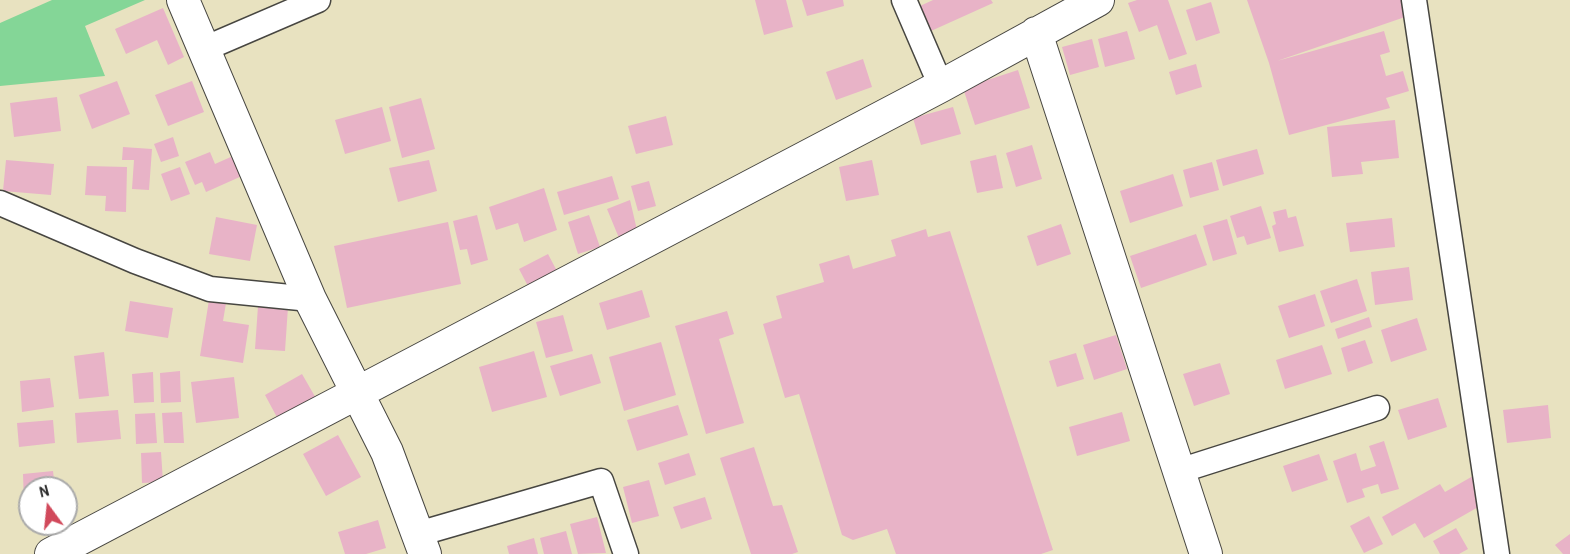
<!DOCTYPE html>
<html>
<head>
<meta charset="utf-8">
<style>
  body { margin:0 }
  #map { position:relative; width:1570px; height:554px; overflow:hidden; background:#e8e2c0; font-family:"Patrick Hand",sans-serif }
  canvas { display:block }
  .north { position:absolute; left:18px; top:476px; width:60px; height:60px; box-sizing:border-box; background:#fff; border:2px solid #aaa; border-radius:50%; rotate:345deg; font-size:16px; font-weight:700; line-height:24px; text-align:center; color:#2b2b2b }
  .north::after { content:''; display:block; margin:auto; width:21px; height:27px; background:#d1495b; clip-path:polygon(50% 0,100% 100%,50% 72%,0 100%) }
</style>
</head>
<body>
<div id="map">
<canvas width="1570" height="554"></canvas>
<div class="north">N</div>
</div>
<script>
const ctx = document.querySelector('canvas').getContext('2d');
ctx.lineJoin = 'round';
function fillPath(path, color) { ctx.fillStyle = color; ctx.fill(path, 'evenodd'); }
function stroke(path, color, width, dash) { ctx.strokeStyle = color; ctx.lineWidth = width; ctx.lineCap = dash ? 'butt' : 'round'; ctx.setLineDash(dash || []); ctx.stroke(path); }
const green = new Path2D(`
  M52 0H145L85 26 105 76 0 86V23Z`);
const building = new Path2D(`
  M755 0H786L793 27 764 35Z
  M802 0H843L844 6 807 16Z
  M933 0H991L993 3 931 31 920 6Z
  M1137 0H1168L1187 54 1169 60 1157 25 1139 32 1128 3Z
  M1247 0H1403L1405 17 1277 61 1384 31 1390 52 1380 55 1386 76 1403 71 1409 91 1386 98 1390 108 1289 135 1269 63Z
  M1211 2 1220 33 1196 41 1186 10Z
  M163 8 184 57 168 65 157 40 126 54 115 29Z
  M1127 31 1135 59 1105 67 1098 39Z
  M1092 39 1099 67 1070 75 1062 47Z
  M863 59 872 87 836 100 826 72Z
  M1196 64 1202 87 1176 95 1169 72Z
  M1018 70 1030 108 975 125 963 88Z
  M117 81 130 114 92 129 79 95Z
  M192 81 204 112 168 126 155 95Z
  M57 97 61 131 14 137 10 103Z
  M421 98 435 149 402 158 389 107Z
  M382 107 391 141 345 154 335 120Z
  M953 107 961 134 921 145 913 118Z
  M666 116 673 145 636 154 628 126Z
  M1395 120 1399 158 1361 162 1363 174 1332 177 1327 127Z
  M173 137 179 156 161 162 154 144Z
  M1032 145 1042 179 1016 187 1006 153Z
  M123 147 152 149 149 190 132 189 134 160H122Z
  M1257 149 1264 174 1223 186 1216 160Z
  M210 152 215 164 233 156 242 176 206 192 202 182 195 185 185 162Z
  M996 155 1003 188 977 193 970 161Z
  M6 160 54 164 51 195 3 191Z
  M429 160 437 191 398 202 389 168Z
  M872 160 879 195 846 201 839 167Z
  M1212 162 1219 190 1190 198 1183 170Z
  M87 166 127 167 126 212 105 211 106 196 85 195Z
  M180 167 190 194 171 201 161 174Z
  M1173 174 1183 206 1130 223 1120 191Z
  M612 176 619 199 564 215 557 192Z
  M649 181 656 206 638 211 631 186Z
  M544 188 557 230 524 242 518 223 496 230 489 207Z
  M630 200 637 230 619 238 607 209Z
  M1261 206 1271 238 1247 245 1244 236 1237 238 1230 216Z
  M1286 209 1288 218 1296 216 1304 246 1279 252 1272 226 1276 224 1273 212Z
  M477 215 488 260 471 265 467 249 460 250 453 221Z
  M589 215 600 247 578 254 568 222Z
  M216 217 257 225 250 261 209 254Z
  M1392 218 1395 247 1350 252 1346 223Z
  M1227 219 1237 254 1213 261 1203 226Z
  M448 222 461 284 347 308 334 246Z
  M1061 224 1071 254 1037 266 1027 236Z
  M926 229 928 237 950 231 1053 550 1041 554H896L887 529 853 540 842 535 799 394 785 398 763 324 782 318 776 296 824 282 819 264 849 255 853 269 896 256 891 240Z
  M1196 234 1207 265 1141 288 1130 256Z
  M548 254 558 273 529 288 519 269Z
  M1409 267 1413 300 1375 305 1371 272Z
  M1357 279 1367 311 1331 323 1320 291Z
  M642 290 650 317 607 330 599 303Z
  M1315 294 1325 326 1289 338 1278 306Z
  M209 300 226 303 223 321 249 325 243 363 200 356Z
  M130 301 173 308 168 338 125 331Z
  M258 306 288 307 285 351 255 349Z
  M727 311 734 334 719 339 744 423 706 434 675 326Z
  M563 315 573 351 546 358 536 322Z
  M1369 317 1372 327 1338 339 1335 329Z
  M1417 318 1427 350 1391 362 1381 330Z
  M1116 335 1127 369 1094 380 1083 345Z
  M1365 340 1373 363 1348 372 1341 348Z
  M661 342 676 395 624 411 609 357Z
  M1322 345 1332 374 1285 389 1276 360Z
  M534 351 547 397 492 412 479 367Z
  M104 352 109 396 79 399 74 356Z
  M1076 353 1084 379 1057 387 1049 361Z
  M592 354 601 383 560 396 550 366Z
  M1220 363 1230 394 1194 406 1183 374Z
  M180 371 181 402 161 403 160 373Z
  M153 372 154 402 134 403 132 374Z
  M302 374 317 400 279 421 265 395Z
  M234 377 239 418 196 423 191 382Z
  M50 378 54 407 22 412 20 381Z
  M1438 398 1447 427 1408 440 1398 410Z
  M678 405 688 435 637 451 627 420Z
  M1548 405 1551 438 1507 443 1503 410Z
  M118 410 121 439 77 443 75 413Z
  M182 412 184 443H164L162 413Z
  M1122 412 1130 441 1077 456 1069 427Z
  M155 413 157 443 136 444 135 414Z
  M53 420 55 443 19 447 17 423Z
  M338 435 361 477 326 496 303 454Z
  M1384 441 1399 489 1381 494 1378 484 1362 489 1365 497 1347 503 1333 461 1356 453 1361 471 1376 466 1369 446Z
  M754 447 773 506 782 505 798 552 792 554H751L720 458Z
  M161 452 163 482 142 483 141 453Z
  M689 453 696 475 665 485 658 463Z
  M1319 454 1328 480 1292 492 1283 466Z
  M53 471 55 488H30V504H24L23 474Z
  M1473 476 1487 502 1424 538 1415 523 1392 536 1382 517 1440 484 1445 492Z
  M649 480 659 516 632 523 623 487Z
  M705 497 712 519 681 529 673 507Z
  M1369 516 1383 544 1364 553 1350 526Z
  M597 517 606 553 578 554 570 524Z
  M378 520 386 548 366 554H345L338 532Z
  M1456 528 1468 549 1459 554H1440L1433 541Z
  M566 531 572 554H544L540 538Z
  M1570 534V554H1563L1555 545Z
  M534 538 538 554H509L507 546Z`);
const minor = new Path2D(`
  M904 0 941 86
  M1414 0 1497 554
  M204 49 318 0
  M0 203 135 261 210 289 310 299
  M1179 471 1377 408
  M418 534 601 481 626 554`);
const tertiary = new Path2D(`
  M183 0 310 299 387 452 425 554
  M1036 33 1206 554
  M51 554 941 86 1098 0`);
fillPath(green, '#84d697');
fillPath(building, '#e8b3c7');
stroke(minor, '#474641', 27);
stroke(tertiary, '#474641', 34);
stroke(minor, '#fff', 24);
stroke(tertiary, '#fff', 32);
</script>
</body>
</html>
